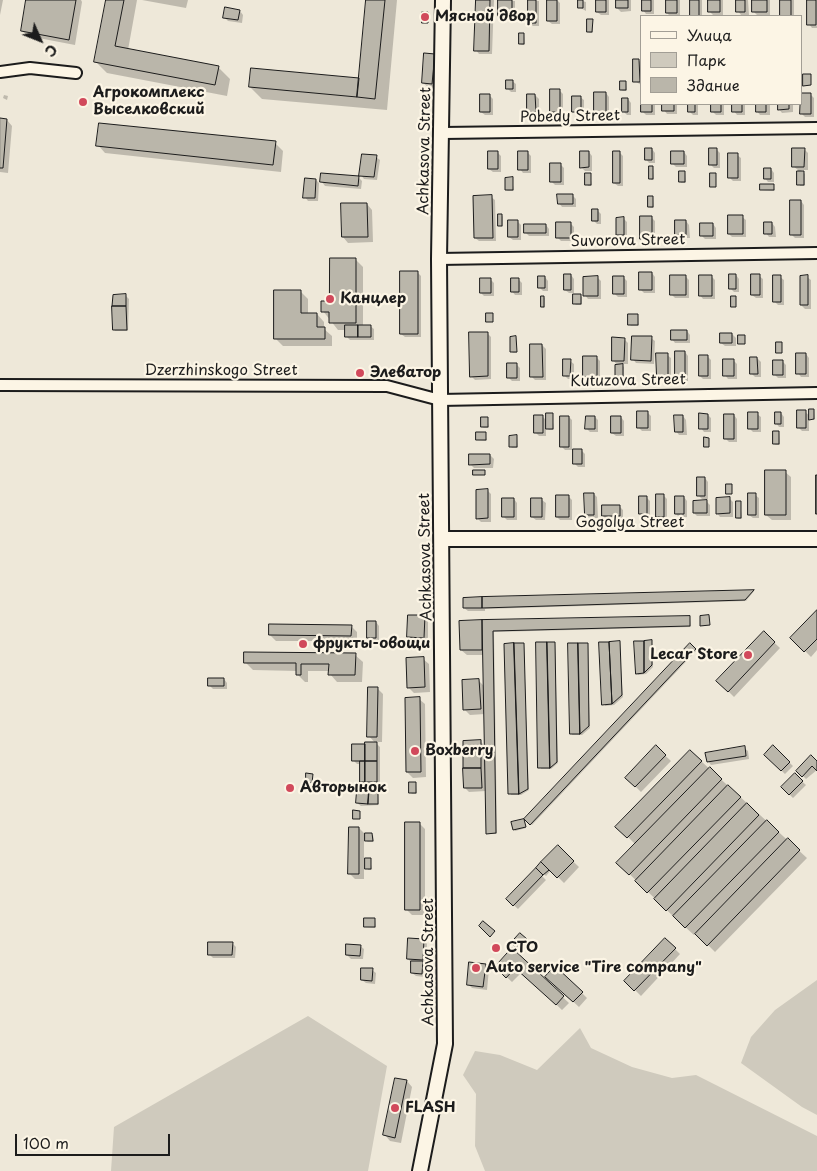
<!DOCTYPE html>
<html>
<head>
<meta charset="utf-8">
<style>
  body { margin:0 }
  #map { position:relative; width:817px; height:1171px; overflow:hidden; background:#eee8d9; font-family:"Playpen Sans",sans-serif }
  canvas { display:block }
  .legend { position:absolute; left:640px; top:15px; width:162px; height:90px; box-sizing:border-box; background:#fcf5e5; border:1px solid #a29e95; margin:0; padding:6px 9px; list-style:none; font-size:15px; color:#1c1c1c }
  .legend li { display:flex; align-items:center; gap:10px; height:25px }
  .legend b { width:25px; border:1px solid #a29e95 }
  .north { position:absolute; left:15px; top:15px; width:50px; height:50px; -webkit-text-stroke:4px #fcf5e5; paint-order:stroke; rotate:134deg; font-size:14px; font-weight:700; line-height:20px; text-align:center; color:#1c1c1c }
  .north::after { content:''; display:block; margin:auto; width:18px; height:22px; background:#1c1c1c; clip-path:polygon(50% 0,100% 100%,50% 72%,0 100%) }
  .scale { position:absolute; left:15px; top:1134px; width:155px; height:22px; box-sizing:border-box; border:2px solid #1c1c1c; border-top:0; padding-left:6px; font-size:15px; line-height:18px; white-space:nowrap; color:#1c1c1c; -webkit-text-stroke:4px #fcf5e5; paint-order:stroke }
</style>
</head>
<body>
<div id="map">
<canvas width="817" height="1171"></canvas>
<ul class="legend">
<li><b style="height:6px;background:#fcf5e5"></b>Улица</li>
<li><b style="height:14px;background:#cfcabd"></b>Парк</li>
<li><b style="height:14px;background:#bab6aa"></b>Здание</li>
</ul>
<div class="north">С</div>
<div class="scale">100 m</div>
</div>
<script>
const ctx = document.querySelector('canvas').getContext('2d');
ctx.lineJoin = 'round';
function fillPath(path, color) { ctx.fillStyle = color; ctx.fill(path, 'evenodd'); }
function stroke(path, color, width, dash) { ctx.strokeStyle = color; ctx.lineWidth = width; ctx.lineCap = dash ? 'butt' : 'round'; ctx.setLineDash(dash || []); ctx.stroke(path); }
function drawText(font, color, halo, rows, align = 'center') {
  ctx.font = font + ' "Playpen Sans",sans-serif'; ctx.lineWidth = 4.5; ctx.setLineDash([]); ctx.textBaseline = 'middle'; ctx.strokeStyle = halo; ctx.fillStyle = color; for (const [text, x, y, turn = 0] of rows) {
    ctx.save(); ctx.translate(x, y); ctx.rotate((+turn || 0) * Math.PI / 180); ctx.textAlign = isNaN(turn) ? turn : align; if (halo) ctx.strokeText(text, 0, 0); ctx.fillText(text, 0, 0); ctx.restore();
  }
}
const green = new Path2D(`
  M817 980V1115L802 1107 741 1063 751 1037 775 1010Z
  M308 1016 387 1066 368 1171H111L114 1127Z
  M580 1028 591 1048 632 1067 672 1078 696 1075 817 1136V1171H485L475 1146 476 1094 463 1075 475 1051 500 1055 537 1070Z`);
const shadow = new Path2D(`
  M0 0H3L0 15Z
  M28 0H81L82 2 75 45 28 36 22 31Z
  M107 0H137L128 50 218 67 230 79 227 96 107 73 95 61Z
  M142 0H188L186 8Z
  M367 0H397L387 110 262 99 250 87 360 79Z
  M477 0H494L492 54H479L476 50Z
  M499 0 515 1V19H503L499 15Z
  M529 0 539 1V26H533L529 23Z
  M548 0H557L560 3V24H552L548 21Z
  M579 0 586 2V11L579 7Z
  M597 0H609V15H601L597 12Z
  M617 0H631V11L621 12 617 8Z
  M643 0H654V14H646L643 10Z
  M667 0H680V16H670L667 13Z
  M691 0H702V16H691Z
  M709 0H723V15H713L709 11Z
  M738 0H748L749 15H741L738 11Z
  M754 0H770V15H757L754 12Z
  M782 0H794V16H782Z
  M808 0H817V28H812L809 24Z
  M240 11 243 15 242 23 228 21 224 17Z
  M592 20 593 33H590L588 32Z
  M524 34 525 45H522L520 44Z
  M434 55 438 59 436 87 427 86 423 83Z
  M639 61 641 62V85L635 81Z
  M512 81 516 84V92H511L507 88Z
  M626 82 627 91H623L621 90Z
  M559 90 563 94V115H554L551 112Z
  M606 93 609 97V116H599L595 113Z
  M810 94 814 98V117H805L801 113Z
  M4 95 8 96 7 100 3 98Z
  M489 95 493 99V115H485L481 112Z
  M535 95 539 99V115H532L528 111Z
  M580 97 584 100V115H577L573 112Z
  M628 99 631 103V115H627L624 112Z
  M642 104H655V115H646L642 111Z
  M664 104H677V114H667L664 110Z
  M689 104H698V115H693L689 111Z
  M712 104H724V115H716L712 111Z
  M734 104H745V115H737L734 111Z
  M757 104H770V115H760L757 111Z
  M779 104H793V112L782 113 779 109Z
  M0 119 7 120 12 126 8 173 0 172Z
  M275 143 283 151 281 172 105 153 98 145Z
  M652 149 655 153V163H649L646 159Z
  M716 149 720 153V168H714L711 165Z
  M804 149 808 153V170H801L805 174V186H800L798 170 793 166Z
  M527 152 531 156V173H523L520 169Z
  M589 152 592 156V171H585L581 167Z
  M619 152 623 156V186H618L614 183Z
  M684 152 687 156V167H676L673 164Z
  M498 153 501 156V172H493L489 169Z
  M737 155 741 158V181H733L730 178Z
  M376 157 380 160 377 180 364 179 361 175Z
  M560 164 564 168V185H555L551 181Z
  M653 167 654 180H651L650 178Z
  M771 169 774 173V182H768L765 178Z
  M685 172 686 183H681L680 181Z
  M590 174 592 186H588L587 184Z
  M358 177 362 181 361 189 325 186 322 182Z
  M512 179 514 191H508L506 190Z
  M316 180 319 183 318 201H308L305 197Z
  M773 185 775 191 761 190Z
  M572 195 576 199V207H562L559 203Z
  M491 197 495 200 496 241H479L475 238Z
  M653 197 654 208H651L649 207Z
  M801 201 804 205V238H795L792 235Z
  M367 204 372 210 373 242 348 243 343 237Z
  M597 210 601 214V224H597L593 220Z
  M502 215 503 217V227L499 225Z
  M742 217 746 220V237H732L729 234Z
  M652 218 655 221V242H645L641 238Z
  M624 219 627 222V238L621 239 618 235Z
  M517 221 521 225V240H513L509 237Z
  M686 221 689 225 690 238H680L676 234Z
  M570 223 574 227V241H561L557 237Z
  M772 223 775 227 776 237H769L766 233Z
  M713 224 716 228V239H705L702 236Z
  M546 225 549 229V236H529L525 232Z
  M355 259 363 267V326H370L374 329V340H350L347 337 346 330H338L323 311 331 302Z
  M417 272 421 276V337H405L401 334Z
  M652 273 655 277V293H644L640 289Z
  M571 275 574 279V295L582 297V305H576L574 303V293H569L565 290Z
  M736 275 739 279V292H734L730 288Z
  M685 276 689 280V298H675L671 294Z
  M711 276 715 280V299H703L700 295Z
  M759 276 763 279V298H756L752 295Z
  M545 277 548 281V291H543L539 287Z
  M623 277 627 281V297H618L615 294Z
  M780 277 784 280V305H778L774 301Z
  M807 277 811 280V309H805L801 305Z
  M598 278 601 281V299H588L585 295Z
  M490 279 494 283V296H484L481 293Z
  M518 279 522 283V295H515L512 291Z
  M300 291 308 299V314H317L324 322V329L332 336V346H283L276 339Z
  M126 296 129 299 128 331H115L114 329Z
  M544 297 545 298V308L542 307Z
  M638 315 639 326H631L629 324Z
  M687 331 690 335V343H675L672 339Z
  M487 333 491 337V379L475 380 471 376Z
  M732 334 736 338V346H725L721 343Z
  M516 338 517 353H513L512 352Z
  M651 338 655 341 654 364 636 363 633 359Z
  M624 339 628 343V364H621L624 367V379H618V366L613 360Z
  M542 345 546 349V380H535L532 377Z
  M685 352 688 356V381H680L676 378Z
  M806 354 809 358V377H801L798 373Z
  M667 355 671 358V380H661L658 376Z
  M707 356 711 360V379H703L700 376Z
  M596 357 600 361V380H588L585 377Z
  M757 358 761 362V377H755L751 373Z
  M733 360 737 364V379H728L725 375Z
  M570 361 574 364V379H568L564 375Z
  M782 361 786 365V378H778L774 374Z
  M517 365 520 368V381H512L509 378Z
  M814 410 815 420 809 418V431H802L798 427 805 412 810 416Z
  M648 413 651 416V431H642L638 427Z
  M781 413 784 417V427H779L776 423Z
  M552 414 554 430H549L546 427V436H539L535 432 542 416 548 422Z
  M757 414 761 417V432H753L749 428Z
  M708 415 711 418V432H704L701 428Z
  M734 415 737 419V442H729L726 439Z
  M683 416 686 420 687 435H679L676 431Z
  M569 417 572 420V450H565L561 446Z
  M595 417 598 420V432H590L587 429Z
  M621 417 624 421V436H616L612 433Z
  M487 418 489 428H484L482 427Z
  M779 432 780 445H776L774 444Z
  M485 433 487 441 477 440Z
  M517 437 518 448H512L510 446Z
  M581 450 585 454V467H578L574 463Z
  M490 455 494 459 493 468H474L470 464Z
  M785 472 791 477V520H772L766 515Z
  M705 478 708 482V499H702L699 496Z
  M488 491 491 494V522H481L477 518Z
  M594 494 597 497 598 518H589L586 515Z
  M663 495 667 499V520H661L657 517Z
  M755 495 759 498V518H753L749 515Z
  M568 496 572 500V520H560L557 517Z
  M646 497 650 501V517H644L640 514Z
  M684 497 687 501V517L680 518 676 514Z
  M514 499 517 503V520H507L503 516Z
  M730 499 733 502V517H720L717 513Z
  M542 500 546 503 545 520H536L532 517Z
  M707 502 710 505V516H697L694 513Z
  M740 502 742 519H738L737 518Z
  M619 506 623 510V519H606L603 516Z
  M754 591 746 601 485 609V611H468L464 608V599Z
  M817 612V650L811 657 792 638Z
  M424 616 428 620V641H412L409 637Z
  M690 617 691 627 494 632 497 834H488L486 791 469 792 465 788 481 742 485 746V714L470 715 464 709 479 681 484 686V655H467L461 650V622Z
  M376 622 379 626V641H372L368 638Z
  M351 626 357 632V641H276L270 635Z
  M764 633 780 648 734 697 718 681Z
  M619 642 623 697 614 705 605 706Z
  M652 642 653 667 646 674 638 675 637 673Z
  M555 643 558 763 551 769H541Z
  M523 644 529 790 521 795H511Z
  M587 644 590 728 582 735H572Z
  M690 645 696 651 532 825 525 819Z
  M355 655 363 662 362 682H337L330 674V671H308V682H305L297 674V671L253 670 245 662Z
  M423 659 429 664 430 692 414 693 408 687Z
  M224 679 227 683V689H213L209 685Z
  M377 688 383 694 382 742H375L380 747V785L370 786 361 782V764H357L353 760 376 744 369 736Z
  M419 699 425 704 426 777 413 778 407 772Z
  M656 747 671 761 641 792 627 778Z
  M773 747 793 766 785 774 765 755Z
  M744 748 748 751 749 759 711 765 708 761Z
  M690 751 807 858 715 952 696 933 694 935 674 917 618 863 636 845 617 826Z
  M817 763V770L806 779 798 771Z
  M795 775 806 785 793 798 782 787Z
  M416 784 417 794H412L410 792Z
  M378 793 379 805 361 806 357 803Z
  M524 820 526 828 515 831 512 823Z
  M419 823 425 829V915H412L407 910Z
  M359 828 365 834 373 835 374 842H368L364 839V879H355L349 873Z
  M558 847 579 867 564 883 551 870 546 876 542 872 540 874 546 880 518 909 507 899 547 866Z
  M370 859 372 870H368L366 860H364Z
  M375 919 376 928 365 927Z
  M520 934 530 944 522 952 512 943Z
  M665 939 680 954 641 996 626 981Z
  M423 940 427 944 426 963H422L426 966 425 977 416 976 412 973V963L408 959Z
  M232 943 236 947 235 958H213L209 954Z
  M360 946 364 949 363 959H351L347 955Z
  M512 950 569 1003 562 1010 522 972 512 982 496 967Z
  M486 965 489 969 487 990 472 988 468 984Z
  M372 970 376 973 375 984 366 983 362 980Z
  M552 982 582 993 587 998 579 1007Z
  M407 1081 412 1087 401 1143 390 1141 385 1135Z`);
const building = new Path2D(`
  M26 0H76L69 40 21 31Z
  M106 0H124L115 46 219 66 215 85 94 62Z
  M366 0H385L375 99 357 97Z
  M476 0H490L489 51H474Z
  M498 0H512V16H498Z
  M528 0H536V23H528Z
  M547 0H557V21H547Z
  M578 0H583V8H578Z
  M596 0H606V12H596Z
  M616 0H628V8H616Z
  M642 0H651V11H642Z
  M666 0H677V13H666Z
  M690 0H699V16H690Z
  M708 0H720V12H708Z
  M736 0H745V12H736Z
  M752 0H767V12H752Z
  M780 0H791V16H780Z
  M807 0H816V25H807Z
  M225 7 240 10 238 20 223 18Z
  M422 12H428V23H422Z
  M587 19H593L592 32H587Z
  M519 33H524V44H519Z
  M424 53 435 54 432 84 422 83Z
  M633 59H639L640 82H633Z
  M251 68 359 78 357 97 249 87Z
  M803 74H811V85L803 86Z
  M506 80H513V89H506Z
  M620 81H626V90H620Z
  M550 89H560V112H550Z
  M594 92H606V113H594Z
  M801 93H811V114H800Z
  M480 94H490V112H480Z
  M527 94H535L536 112H527Z
  M572 96H581V112H572Z
  M622 98H628V112H622Z
  M641 104H652V112H641Z
  M662 104H674V111H662Z
  M688 104H695V112H688Z
  M711 104H721V112H711Z
  M732 104H742V112H732Z
  M756 104H766V112H756Z
  M778 104H789V109L778 110Z
  M0 118 7 119 3 168H0Z
  M99 123 276 141 273 165 96 146Z
  M645 148H652V160H645Z
  M709 148H717V165H709Z
  M792 148H805L804 167H792Z
  M488 151H498V169H488Z
  M518 151H528V170H518Z
  M580 151H589V167L580 168Z
  M613 151H620V183H613Z
  M671 151H684V164H671Z
  M728 153H738V178H728Z
  M362 154 377 155 374 177 359 176Z
  M550 163H561V182H550Z
  M649 166H653V179H649Z
  M764 168H771V179H764Z
  M679 171H685V182H679Z
  M797 171H804V185H797Z
  M321 173 359 176 358 186 320 182Z
  M585 173H591V185H585Z
  M710 173H716V187H710Z
  M513 177V190H505V178Z
  M305 178 316 179 315 198H303Z
  M760 184H774V190H760Z
  M557 194H573V204H558Z
  M492 195 493 238H474L473 196Z
  M648 196H653V207H648Z
  M790 200H801V235H790Z
  M341 203H367L368 237H342Z
  M592 209H598V221H592Z
  M498 214H502V226H498Z
  M728 215H743V234H728Z
  M640 216H652V239H640Z
  M624 217V235H616V218Z
  M508 220H518V237H508Z
  M675 220H686V235H675Z
  M556 222H571V238H556Z
  M764 222H772V234H764Z
  M700 223H713V236H700Z
  M524 224H546V233H524Z
  M330 258H356V323H329V312H321V301H329Z
  M400 271H418V334H400Z
  M639 272H652V290H639Z
  M564 274H571V290H564Z
  M729 274H736V289H729Z
  M751 274H760V295H751Z
  M670 275H686V295H670Z
  M699 275H712V296H699Z
  M773 275H781V302H773Z
  M808 275V305H800V276Z
  M538 276H545V288H538Z
  M598 276V296H583V277Z
  M613 276H624V294H613Z
  M480 278H491V293H480Z
  M511 278H519V292H511Z
  M274 290H301V313H317V327H325V339H274Z
  M126 294V306H112L113 295Z
  M573 294H581V304H573Z
  M541 296H544V307H541Z
  M731 296H736V307H731Z
  M112 306H126L127 330H113Z
  M486 313H493V322H486Z
  M628 314H638V325H628Z
  M345 325H358V337H345Z
  M358 325H371V337H358Z
  M671 330H687V340H671Z
  M469 332H488V376L470 377Z
  M720 333H732V343H720Z
  M738 335H745V344H738Z
  M516 336 517 352H510V337Z
  M632 336H652L651 361 631 360Z
  M612 337 625 338 624 361H612Z
  M776 342H782V353H776Z
  M530 344H542L543 377H530Z
  M675 351H685V378H675Z
  M656 353H668V377H657Z
  M796 353H806V374H796Z
  M699 355H708V376H699Z
  M583 356H597V377H583Z
  M750 357H757L758 374H750Z
  M563 359H571L570 376H563Z
  M723 359H734V376H723Z
  M773 360H783V375H773Z
  M507 363H517V378H507Z
  M623 364V378H615V365Z
  M809 409H814V419L809 420Z
  M797 410H806V428H797Z
  M637 411H648V428H637Z
  M748 412H758V429H748Z
  M775 412H781V424H775Z
  M546 413H553V429H546Z
  M699 413 708 414V429H699Z
  M724 414H734V439H724Z
  M534 415H543V433H534Z
  M674 415H683V432H675Z
  M560 416H569V447H560Z
  M586 416H595V429H585Z
  M611 416H621V433H611Z
  M481 417H488V427H481Z
  M773 431H779V444H773Z
  M476 432H486V440H476Z
  M517 435V447H509V436Z
  M704 437 709 438V447H704Z
  M573 449H582V464H573Z
  M469 454H490V464L469 465Z
  M473 470H485V475H473Z
  M765 470H786V515H765Z
  M816 475H817V514H816Z
  M697 477H705V496H697Z
  M726 484H732V494H726Z
  M488 489V518L476 519V490Z
  M584 493H594V515H585Z
  M748 493H756V515H748Z
  M656 494H664V517H656Z
  M556 495H569V517H556Z
  M639 496H647V514H639Z
  M675 496H684V514H675Z
  M730 497V513L716 514V498Z
  M502 498H514V517H502Z
  M531 498H542V517H531Z
  M707 500V513H693V501Z
  M736 501H741V518H736Z
  M602 505H620V516H602Z
  M754 590 745 600 482 608V597Z
  M482 597V608H463V598Z
  M817 610V639L804 652 790 638Z
  M408 615H425L424 638 407 637Z
  M709 615 710 625 700 626V616Z
  M690 616V626L493 631 496 833 486 834 482 620Z
  M482 620V650H460L459 621Z
  M367 621H376V638H367Z
  M269 624 352 625 351 636 269 635Z
  M764 631 775 642 728 692 716 681Z
  M652 640V665L644 673V641Z
  M620 641 622 695 612 704 609 642Z
  M634 641H644V673L636 674Z
  M536 642H547L550 768H538Z
  M547 642H555L557 762 550 768Z
  M599 642H609L612 704 602 705Z
  M514 643 519 794H508L504 644Z
  M514 643H524L528 789 519 794Z
  M568 643H578L580 734H570Z
  M578 643H588L589 726 580 734Z
  M690 643 696 649 530 825 524 819Z
  M244 652 356 653 355 675H328L329 664H301V675H296V663H244Z
  M424 657 425 687 407 688 406 658Z
  M208 678H224V686H208Z
  M479 679 481 709 463 710 462 680Z
  M368 687H378L377 737H367Z
  M420 697 421 772H406L405 698Z
  M481 740V768H463V741Z
  M365 742H377V761H365Z
  M352 744H365V761H352Z
  M656 745 666 755 635 787 625 778Z
  M773 745 790 762 781 771 764 755Z
  M745 746 746 756 707 762 705 753Z
  M690 750 702 761 627 838 615 827Z
  M811 755 817 761V771L812 766 802 777 796 771Z
  M360 761H365V782H360Z
  M365 761H377V782H365Z
  M710 767 722 779 629 875 616 863Z
  M463 768H481L482 788H464Z
  M306 773 313 774 312 783 306 782Z
  M795 773 803 781 789 795 781 787Z
  M409 782H416V793H409Z
  M728 785 741 797 647 893 635 881Z
  M357 791H369L368 804 356 803Z
  M369 791 378 792V804H368Z
  M747 803 759 815 666 911 654 899Z
  M353 810 360 811V819H353Z
  M524 819 526 827 513 830 511 822Z
  M767 820 779 832 685 928 673 916Z
  M405 822H420V910H405Z
  M349 827H359V874H348Z
  M365 833H372L373 841H365Z
  M788 838 800 850 707 946 695 934Z
  M558 845 574 861 557 878 541 862Z
  M365 858H371V869H365Z
  M541 862 549 870 543 875 536 868Z
  M536 868 543 875 513 906 506 899Z
  M364 918H375V927H364Z
  M483 921 495 931 490 937 479 926Z
  M520 933 527 939 518 949 511 943Z
  M408 938 424 939 423 960 407 959Z
  M665 938 676 948 634 991 624 981Z
  M208 942H233L232 955H208Z
  M346 944 361 945 360 956 346 955Z
  M512 948 564 996 556 1005 515 968 506 978 495 967Z
  M411 961H423L422 974 411 973Z
  M469 962 486 964 483 987 467 985Z
  M555 966 583 992 573 1002 545 977Z
  M361 968H373L372 981 361 980Z
  M395 1078 407 1080 395 1138 383 1135Z`);
const street = new Path2D(`
  M0 72 30 68 76 73
  M443 133 817 128
  M439 259 817 253
  M0 385 387 386 440 400 817 393`);
const secondary = new Path2D(`
  M443 539H817
  M420 1171 445 1044 439 259 443 0`);
const markers = [
  [425,17,5,"#d1495b"],
  [83,102,5,"#d1495b"],
  [330,299,5,"#d1495b"],
  [360,373,5,"#d1495b"],
  [303,644,5,"#d1495b"],
  [748,655,5,"#d1495b"],
  [415,751,5,"#d1495b"],
  [290,788,5,"#d1495b"],
  [496,948,5,"#d1495b"],
  [476,968,5,"#d1495b"],
  [395,1108,5,"#d1495b"]
];
const poiNames = [
  ["Мясной двор",435,17],
  ["Агрокомплекс",93,93],
  ["Выселковский",93,110],
  ["Канцлер",340,299],
  ["Элеватор",370,373],
  ["фрукты-овощи",313,644],
  ["Lecar Store",738,655,"right"],
  ["Boxberry",425,751],
  ["Авторынок",300,788],
  ["СТО",506,948],
  ["Auto service \"Tire company\"",486,968],
  ["FLASH",405,1108]
];
const streetNames = [
  ["Pobedy Street",570,117,-1],
  ["Achkasova Street",425,151,-89],
  ["Suvorova Street",628,241,-1],
  ["Dzerzhinskogo Street",221,371],
  ["Kutuzova Street",628,381,-1],
  ["Gogolya Street",630,523],
  ["Achkasova Street",426,557,-91],
  ["Achkasova Street",429,962,-90]
];
fillPath(green, '#cfcabd');
fillPath(shadow, '#0003');
fillPath(building, '#bab6aa');
stroke(building, '#1c1c1c', 1);
stroke(street, '#1c1c1c', 14);
stroke(secondary, '#1c1c1c', 18);
stroke(street, '#fcf5e5', 10);
stroke(secondary, '#fcf5e5', 14);
for (const [x, y, r, color] of markers) { const dot = new Path2D(); dot.arc(x, y, r, 0, 2 * Math.PI); ctx.fillStyle = color; ctx.fill(dot); stroke(dot, '#fcf5e5', 2); }
drawText('bold 15px', '#1c1c1c', '#fcf5e5', poiNames, 'left');
drawText('15px', '#1c1c1c', '#fcf5e5', streetNames);
</script>
</body>
</html>
